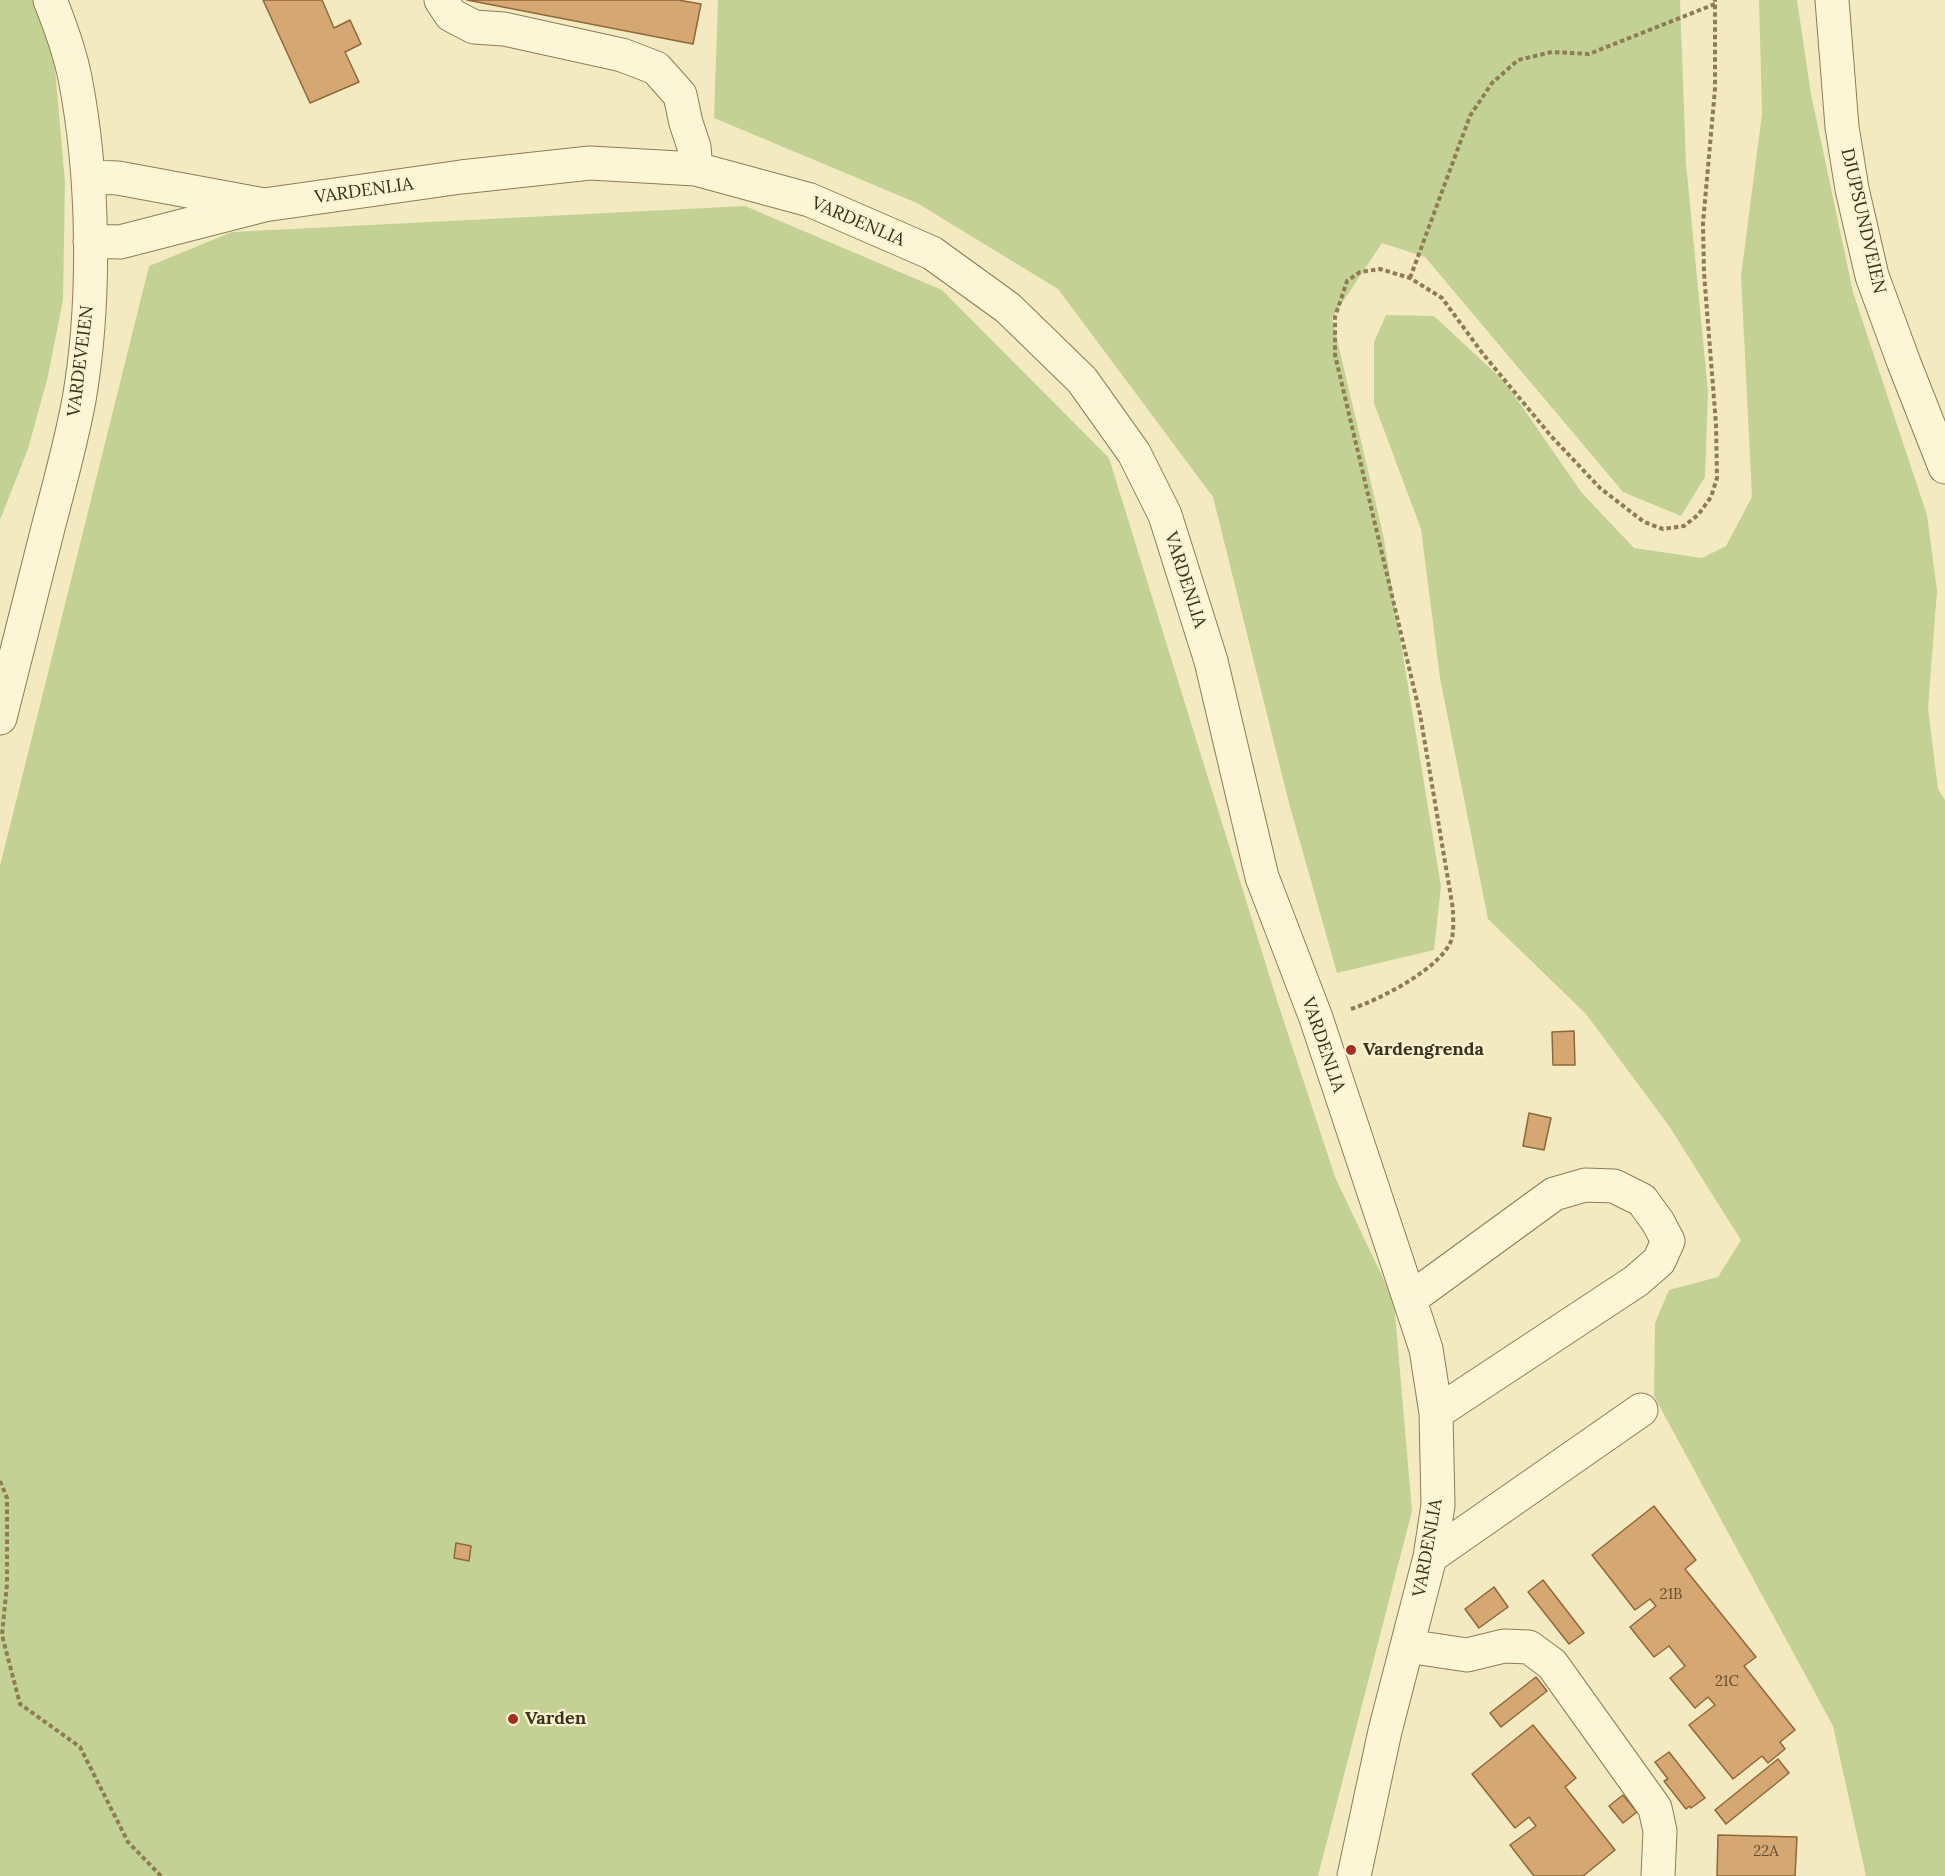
<!DOCTYPE html>
<html>
<head>
<meta charset="utf-8">
<style>
  body { margin:0 }
  canvas { display:block; background:#f3eac1 }
</style>
</head>
<body>
<canvas width="1945" height="1876"></canvas>
<script>
const ctx = document.querySelector('canvas').getContext('2d');
ctx.lineJoin = 'round';
function fillPath(path, color) { ctx.fillStyle = color; ctx.fill(path, 'evenodd'); }
function stroke(path, color, width, dash) { ctx.strokeStyle = color; ctx.lineWidth = width; ctx.lineCap = dash ? 'butt' : 'round'; ctx.setLineDash(dash || []); ctx.stroke(path); }
function drawText(font, color, halo, rows, align = 'center') {
  ctx.font = font + ' Lora,serif'; ctx.lineWidth = 4.5; ctx.setLineDash([]); ctx.textBaseline = 'middle'; ctx.strokeStyle = halo; ctx.fillStyle = color; for (const [text, x, y, turn = 0] of rows) {
    ctx.save(); ctx.translate(x, y); ctx.rotate((+turn || 0) * Math.PI / 180); ctx.textAlign = isNaN(turn) ? turn : align; if (halo) ctx.strokeText(text, 0, 0); ctx.fillText(text, 0, 0); ctx.restore();
  }
}
const green = new Path2D(`
  M0 0H42L52 34 65 182 63 300 48 376 28 449 0 520Z
  M718 0H1680L1686 163 1708 392 1705 477 1681 516 1623 492 1425 257 1382 243 1332 318 1383 534 1441 886 1434 950 1337 973 1289 803 1213 497 1058 289 917 203 714 118Z
  M1759 0H1797L1811 94 1853 292 1927 515 1937 591 1928 708 1938 789 1945 800V1876H1866L1833 1726 1654 1396 1655 1323 1669 1290 1718 1277 1741 1240 1669 1126 1586 1014 1488 919 1440 678 1421 529 1374 403V342L1386 315 1434 316 1505 382 1582 493 1634 548 1702 558 1726 546 1752 497 1741 276 1762 114Z
  M745 206 942 290 1109 458 1275 994 1335 1177 1394 1301 1412 1511 1318 1876H0V866L149 266 232 232Z`);
const building = new Path2D(`
  M263 0H322L334 28 350 20 361 44 345 52 359 82 310 103Z
  M467 0H678L701 4 693 44Z
  M1574 1031 1575 1065H1553L1552 1032Z
  M1529 1113 1551 1118 1544 1150 1523 1146Z
  M1654 1506 1696 1560 1685 1569 1756 1657 1744 1666 1795 1730 1780 1742 1785 1749 1768 1763 1762 1756 1733 1779 1689 1725 1715 1705 1708 1697 1695 1708 1670 1678 1685 1666 1669 1646 1654 1657 1630 1627 1656 1606 1650 1599 1635 1610 1592 1555Z
  M456 1543 471 1546 469 1561 454 1558Z
  M1543 1580 1584 1633 1569 1644 1528 1592Z
  M1494 1587 1508 1607 1479 1628 1465 1609Z
  M1536 1677 1547 1691 1501 1727 1490 1713Z
  M1533 1725 1576 1778 1565 1787 1615 1850 1583 1876H1534L1510 1845 1536 1826 1529 1817 1515 1828 1472 1774Z
  M1669 1752 1705 1798 1691 1808 1690 1806 1686 1809 1664 1781 1668 1779 1655 1762Z
  M1778 1759 1789 1773 1726 1824 1715 1810Z
  M1623 1795 1637 1812 1623 1823 1609 1806Z
  M1718 1835 1797 1837 1795 1876H1717Z`);
const path = new Path2D(`
  M1410 278 1470 116 1492 83 1518 60 1552 52 1589 54 1715 4
  M1351 1009C1379 1000 1444 967 1452 938 1454 929 1453 918 1453 909L1420 714 1335 355V317L1347 281 1360 272 1380 269 1410 278 1442 298 1483 354 1551 436 1600 488 1644 522 1663 529 1684 526 1698 515 1711 497 1717 478 1716 424 1704 273 1703 223 1715 89V0
  M0 1481 7 1498V1584L2 1635 20 1704 80 1747 128 1842 161 1876`);
const minor = new Path2D(`
  M441 0 451 15 474 27 504 29 622 55 656 68 680 95 686 123 694 147 696 169
  M1832 0 1842 127 1852 189 1872 276 1904 363 1945 467
  M88 177 118 178 264 205 120 242 90 241
  M264 205 461 177 590 163 696 169 810 200 932 253 1008 308 1082 380 1134 453 1165 515 1211 661 1262 877 1316 1018 1426 1349 1436 1413 1438 1505 1430 1557 1385 1731 1354 1876
  M0 718C16 655 32 592 48 528 59 486 71 443 79 400 96 302 94 175 75 78 70 52 60 25 50 0
  M1410 1299 1554 1194 1585 1185 1614 1186 1642 1200 1658 1222 1668 1241 1659 1261 1636 1281 1436 1413
  M1430 1557 1641 1410
  M1407 1646 1467 1655 1504 1646 1529 1647 1552 1664 1655 1808 1660 1831 1658 1876`);
const markers = [
  [1351,1050,6,"#a43020"],
  [513,1719,6,"#a43020"]
];
const numberNames = [
  ["21B",1671,1595],
  ["21C",1727,1682],
  ["22A",1766,1852]
];
const streetNames = [
  ["VARDENLIA",364,191,-8],
  ["DJUPSUNDVEIEN",1863,221,77],
  ["VARDENLIA",858,222,23],
  ["VARDEVEIEN",81,361,-83],
  ["VARDENLIA",1185,580,72],
  ["VARDENLIA",1323,1045,71],
  ["VARDENLIA",1428,1548,-80]
];
const poiNames = [
  ["Vardengrenda",1363,1050],
  ["Varden",525,1719]
];
fillPath(green, '#c3d294');
fillPath(building, '#d5a873');
stroke(building, '#90673a', 1.5);
stroke(minor, '#8f7b56', 35);
stroke(path, '#8f7b56', 4, [4.5, 3]);
stroke(minor, '#fcf6d6', 33);
for (const [x, y, r, color] of markers) { const dot = new Path2D(); dot.arc(x, y, r, 0, 2 * Math.PI); ctx.fillStyle = color; ctx.fill(dot); stroke(dot, '#f9f3d2', 2); }
drawText('15px', '#634e32', null, numberNames);
drawText('18px', '#3d301c', '#f9f3d2', streetNames);
drawText('bold 18px', '#3d301c', '#f9f3d2', poiNames, 'left');
</script>
</body>
</html>
